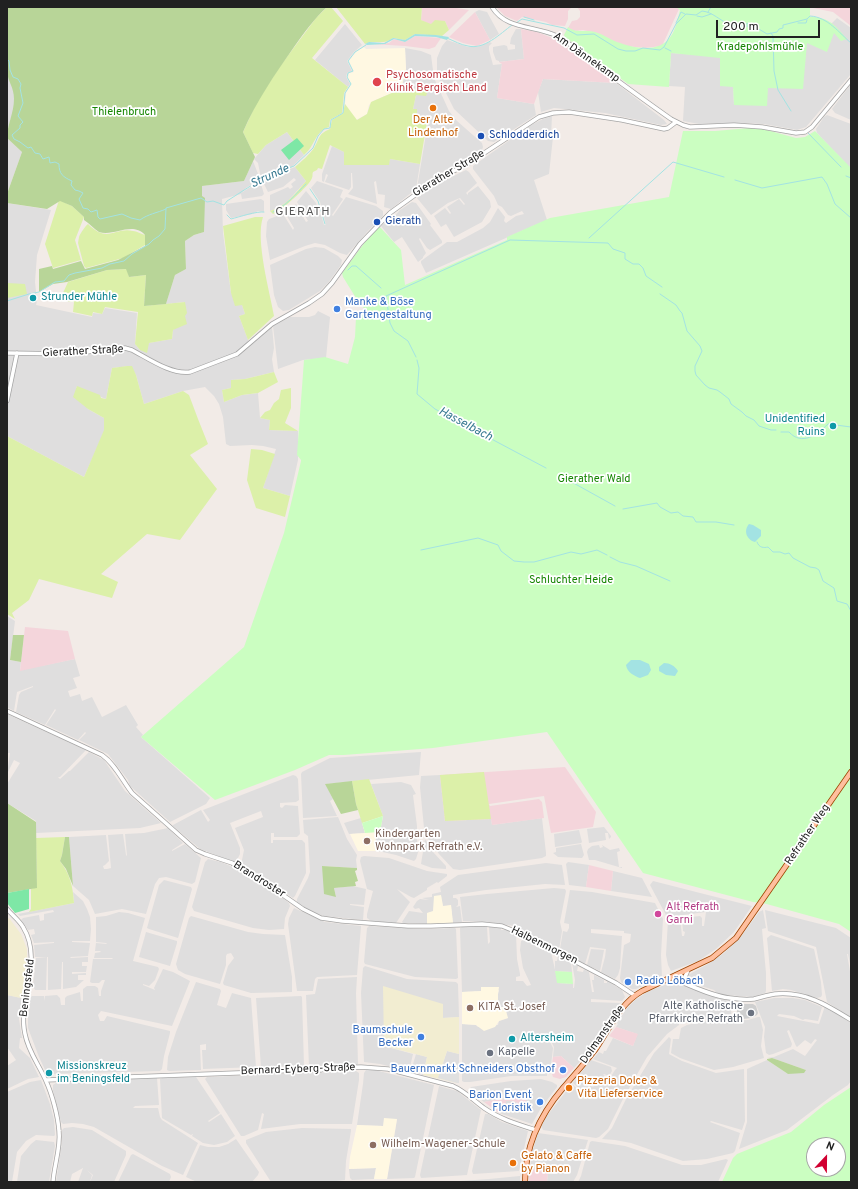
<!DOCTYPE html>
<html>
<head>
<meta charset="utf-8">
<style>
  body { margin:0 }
  #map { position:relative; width:858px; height:1189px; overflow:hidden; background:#f2ebe7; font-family:Overpass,sans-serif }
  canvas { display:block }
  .frame { position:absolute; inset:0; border:8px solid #212121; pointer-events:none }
  .north { position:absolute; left:806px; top:1137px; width:40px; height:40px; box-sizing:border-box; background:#fff; border:1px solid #a6a6a6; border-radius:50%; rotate:22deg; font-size:11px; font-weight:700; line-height:16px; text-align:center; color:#212121 }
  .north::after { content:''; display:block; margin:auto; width:14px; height:18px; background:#d10031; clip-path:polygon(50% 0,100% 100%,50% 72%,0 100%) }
  .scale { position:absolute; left:716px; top:20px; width:104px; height:18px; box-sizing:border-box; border:2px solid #212121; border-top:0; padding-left:5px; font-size:12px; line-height:14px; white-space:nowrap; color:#212121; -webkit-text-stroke:3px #fff; paint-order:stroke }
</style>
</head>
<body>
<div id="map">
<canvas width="858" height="1189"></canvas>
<div class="frame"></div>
<div class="north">N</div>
<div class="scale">200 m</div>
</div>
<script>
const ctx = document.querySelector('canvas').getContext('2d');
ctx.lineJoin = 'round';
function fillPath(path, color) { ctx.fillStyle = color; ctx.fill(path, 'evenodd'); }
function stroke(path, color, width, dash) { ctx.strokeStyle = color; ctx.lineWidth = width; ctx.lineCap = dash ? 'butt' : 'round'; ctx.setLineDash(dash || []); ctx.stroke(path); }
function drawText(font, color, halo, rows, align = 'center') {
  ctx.font = font + ' Overpass,sans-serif'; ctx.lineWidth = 3.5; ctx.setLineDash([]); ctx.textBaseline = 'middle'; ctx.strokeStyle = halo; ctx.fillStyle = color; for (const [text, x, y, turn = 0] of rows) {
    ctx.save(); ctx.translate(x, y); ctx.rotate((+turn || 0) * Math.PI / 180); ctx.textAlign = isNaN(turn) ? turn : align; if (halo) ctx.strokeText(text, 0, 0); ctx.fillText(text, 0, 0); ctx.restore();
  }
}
const residential = new Path2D(`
  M479 10 487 12 499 34 490 40 475 12Z
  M837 18 851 28V74L806 127 797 130 764 124 737 123 699 124 683 121 685 87 669 86 671 53 700 55 721 43 720 86H733L734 104 749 103 768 88 808 23 831 24Z
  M345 24 362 45 354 52 347 61 352 71 347 73 346 77 350 84 348 87 315 60Z
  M516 29H521L524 59 499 62V61L496 60 493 52V47L504 45 507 46 508 50 515 49V45L510 44 511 38Z
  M447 40 468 47H477L489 42 492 43 489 46V50L493 65 502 64 497 98 534 104 536 115 494 142 488 141 454 109 440 81 437 71V58L442 46Z
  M405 48 421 51 431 55 434 78 449 111 457 121 482 143 483 147 482 150 470 159 430 179 417 188 428 122H417V110L413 109 416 95 427 90 401 89 406 69Z
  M7 74 14 90V109L7 132Z
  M543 79 616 83 664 120 667 124 661 125 605 113 554 108 541 112 538 92Z
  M851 84V120L835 113 832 109Z
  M827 115 851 124V169L817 133 816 129 824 117Z
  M552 116 551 136 553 137 549 174 534 180 547 220 426 273 421 263V261L447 242H457L483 228 490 222 498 208 505 217 504 221 506 223 516 216 524 214 522 211 511 216 508 215 502 207 498 205 494 196 473 169V166L531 125 543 119Z
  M287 132 304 155 292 167 261 178 258 163 254 159 266 145Z
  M7 138 22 152 7 194Z
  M332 146 344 152V165H388L390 159 420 164 416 189 391 209 384 207 385 195 378 194 376 181 374 182 377 204 348 194 353 188 352 173H351V187L349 190 325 182 328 175 326 174 324 182 322 181V174Z
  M253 161 260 179 246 188 241 193 260 181 264 194 262 196 242 199 241 194 222 199 223 233 231 293 242 305 245 314 239 316 250 345 272 326 274 348 272 359 274 372 245 379 231 380V388L222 390 224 402 242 395 258 393 260 418 270 420 269 430 298 431V460L290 496 263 488 276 449 263 446 252 445 230 446 226 444 223 417 219 404 214 396 205 387 183 391 144 404 136 375 131 366 112 368 106 399 76 387 88 409 104 418 105 430 84 477 7 436V203L51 210 37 255 35 282 37 301 36 305 92 317 93 313 102 314 105 308 137 313 135 344 140 350 149 343 172 339 173 330 185 316V302L166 304 175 275 186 269 185 241 194 235 204 232 201 186 244 181Z
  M295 167 306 181 287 202 277 209 270 211V195L288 187 290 189 293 187 291 184 296 180 294 178 283 187 268 192 262 180Z
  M466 170 469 172 477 183 466 193 468 195V193L478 186 490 201 491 207 482 222 454 237 446 224 441 227 434 216 445 208 450 214 451 213 447 207 459 199 464 205 465 204 460 198 448 203 431 215 417 198 439 183Z
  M317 181 343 190 340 197 343 199 332 215 333 216 346 197 376 206 383 211V216L367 232 347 255 340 253 325 245 315 243 305 246 270 260 266 236 267 222 269 219 283 214 293 230 294 228 285 213 296 204 306 222 308 221 297 202 306 191 316 203 319 215 321 214 324 225H326L320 202 311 188Z
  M261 199 264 201V212L258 211 252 214 231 218 226 210V204Z
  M412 202 416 203 431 224 430 225 442 241V243L430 250 427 248 420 238 419 239 426 253 423 257V258L418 262 402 237 394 242 381 226 387 221 389 223 400 210Z
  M315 247 324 248 338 256 342 260 341 265 328 283 320 291 289 310 283 311 278 307 274 295 270 265 306 249Z
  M318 311 330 317 326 358 303 360 278 369 273 326 290 317H309L315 315Z
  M7 616 15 621 10 660 21 662 20 670 75 659 80 676 73 678 77 688 68 691 70 697 80 694 82 701 92 697 102 717 126 705 138 725 136 727 143 735 141 737 210 798 206 804 170 822 130 786 128 780 108 754 79 740 86 733 85 732 78 740 46 725 56 710 55 709 45 725 16 712 19 695 21 692 33 687V686L17 692 14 711 7 707Z
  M7 714 86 750 60 777H58L60 779 69 771H70L89 752 104 760 125 791 161 823 140 828 36 833V821L7 803V784L20 763 14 760 7 774 10 753H7Z
  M421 752 419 775 326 784 333 799 330 801 337 816 303 818 301 774 302 772 330 758Z
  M293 775 296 776 298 779 299 800 296 802 280 803V807L282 808 285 805 298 806 300 834 297 837H274V833H271V843H273V840H302L305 843 306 873 295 896 293 898 241 865 244 850 235 828 263 817 261 811 230 823 240 848V854L237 860 234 862 200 849 173 826V825L201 810 208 822 210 820 203 810Z
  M440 775 445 821 491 819 492 825 542 818 546 853V856L542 858 460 870 453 869 439 854 427 837 425 838 420 787 421 776Z
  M401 782 411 785 416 794 413 795 417 826V843L420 846 416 859 414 861 396 855 378 851 375 841 383 816 371 784Z
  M338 817 347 839 357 855 356 860 357 868 323 866 336 897 334 888 353 886 366 889 364 905 350 904V905L364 907 363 920 324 916 310 911 297 902V899L308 878 310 872 308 836 304 833 303 820Z
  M361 818 365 833 349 834 344 823Z
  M604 827 611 836V837L609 839 608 833H605L606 840 589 843 587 829Z
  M168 828 183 843 172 850V851L185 844 201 858 195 882 192 884 166 877 159 878 155 884 146 914 122 909 95 914 89 900 73 886 69 837 106 835 109 861 105 865 103 866 104 869H107L111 868 108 835 123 834 126 855 127 856 125 834 144 833Z
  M579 830 582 842 581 843 555 847 554 834Z
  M425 839 433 852 446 866V869L432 868 421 864Z
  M581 844 584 855 582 858 558 857 553 853 556 852V848Z
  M599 845 600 848 603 847 602 845 610 850 619 848 620 851 617 852 619 867H622V868L595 860H589L587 852 588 849 592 846Z
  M364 856 389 858 427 871 447 874V876L438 883 437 882 427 888V890L414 898 411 897 397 889 410 902 396 923 371 921 367 918V914L373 891 367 889 360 861 361 857Z
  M208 859 221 862 235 868 274 891 289 903 290 906 285 918 284 929 269 930 253 928 194 911 192 907 205 862Z
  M568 862 589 865 586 887 569 885 566 864Z
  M546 863 562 865 565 885 545 884 486 890 453 895V898H456L458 900V905L456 907 460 906 462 922 453 923 451 905 443 907 441 896 433 912 427 913V924L403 923 402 922 409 911 423 913 419 908 415 909 413 907 417 901 420 899 429 900 422 898 432 897V894L441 892 440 887 458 875Z
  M613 871 642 878 652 897 611 891Z
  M164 880 191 887 192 889 178 938 149 929 147 928 159 885Z
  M653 881 704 894 752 906 734 932 716 949 698 961 671 971 668 965 666 955 668 920 680 918 682 936H684L685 932 683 931 682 918 700 916 702 918V926H704L706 912 667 917 650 885Z
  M554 888 565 889 566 891 560 922 562 931 559 950 514 926 489 922 463 921 460 897 487 894Z
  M570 890 592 892 655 903 663 919 661 955 662 977 636 989H632L621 982 620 978 624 945 630 942 631 934 624 933V931L591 929V933L622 936 620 968 618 975 615 979 601 972 605 957 606 949 590 947 585 964 561 951 560 949 563 931 567 932 569 928V924L564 923Z
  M73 892 83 901 87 909 90 917 91 929 90 941H72V942L90 943 88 956 70 957 71 958 88 957V962H82V966H87L86 972H72V974L86 973V975H78V980H84L76 987 63 989V962H62L61 989 48 990V957H35L34 945 54 943V942L34 943 31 935 35 934 34 929 28 930 21 920 23 918 39 915 40 921 44 920V914L54 912 53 910 20 916 18 914 74 903Z
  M294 908 325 922 361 926 357 975 317 977 315 979 313 991H297L288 924 289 918Z
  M763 910 766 928 762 929 766 973V991L765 993 752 997 726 995 717 993 714 990 701 986 686 980 688 975 708 964 724 953 742 935 759 912Z
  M765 910 836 928 851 938V968L848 954H847L851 977V1018L827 1002 816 947 768 931Z
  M119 912 128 913 145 918 133 961 158 967 159 969 155 980 149 986 143 984V985L155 990 154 988 163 969 173 972 190 981 172 1026 101 1011 98 1015 100 1021H104L107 1016 170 1031V1033L164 1056 162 1069 160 1071 48 1074 46 1072 39 1057 28 1028V1017L30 998 32 996H44L45 1001V996L57 995 60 998 61 1005H65V998L67 996 80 992 81 1001H83V989L87 986H95L98 988 99 996H101V991L105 980H102L99 983H92L90 982 93 959H112L113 958H94L95 953 101 952 100 951H95L96 943 107 944 106 943 96 942V917L106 916Z
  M191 916 248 932 263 934 285 935 292 977V992L251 993 224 985 223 983 228 966 234 958 231 953 227 954 226 956V965L220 984 185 974 178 970 176 964 189 918Z
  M369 926 423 929 455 928 456 929 458 978 456 979 415 977 365 964 364 962 367 928Z
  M477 926 487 927 488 944 490 942 489 927 501 928V930H506L516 934 517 959 520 974V976L516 977V981H523L527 986 531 985 523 968 520 950 521 941 525 939 551 952 558 983 573 984V988H574L575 980 572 963 578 966 577 971 583 972 584 969 589 972 592 992H594L592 980H594V975L604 980V983H607V981L622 990 625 997 622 1001 591 999V1002L620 1003 591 1049 575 1067 574 1068 561 1056 553 1057 554 1047 552 1043 550 1042 553 1048 550 1074 547 1073V1076H511L470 1082H464L462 1081V1024L476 1025 478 1027 498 1025 499 1021 508 1018 498 1007V994L499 990 481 987V991L462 992 460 928 462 927Z
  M146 932 177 941V943L170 966 139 957Z
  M771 935 814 949 821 982 822 995 821 997 817 998 791 990 783 989 772 991 767 938Z
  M591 949 604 950 600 971 587 965Z
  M558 955 571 962 572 972 555 971V961H557Z
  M47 957 46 990H35L33 986 36 958Z
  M365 966 407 979 456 982 458 984 459 1017 443 1018 384 1046 413 1054 409 1071 380 1064 364 1062 361 993 363 968Z
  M357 977 356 993 358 1064 356 1065 309 1066 306 995 315 994 318 979Z
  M196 982 220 989 221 991 217 1005 226 1008 232 993 251 998 256 1067 203 1069 202 1050H206V1044L200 1045 201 1070 169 1071 167 1070 168 1057 176 1032Z
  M670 983H677L717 998 730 1001 732 1004 731 1015 728 1016 698 1018 679 1024V1025L667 1034 647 1057 624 1097 608 1129 599 1137 596 1138 543 1130 541 1126 546 1117 572 1084 584 1095 582 1098 583 1099 585 1096H587L590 1086 594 1087 590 1082 585 1093 573 1083 591 1060 611 1067 612 1071 609 1076 604 1074 603 1075 609 1078H610L615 1070 617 1068 593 1059 599 1052 603 1054 604 1051H606L613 1038 633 1046 637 1034 616 1027 618 1024 617 1023 627 1008 635 1000 649 991Z
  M7 995 22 998 19 1019 22 1038H20L19 1048 30 1058 39 1077 28 1079 7 1089V1066L16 1060 7 1047Z
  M301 996 302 997 304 1066 261 1067 256 998Z
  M774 998H793L805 1000 822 1007 818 1021 805 1019 803 1020 794 1016 779 1014 777 1016 819 1024 825 1006 851 1023V1081L848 1085 833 1095 787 1130 739 1149 747 1122V1069L767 1060 788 1074 806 1070 772 1058H767L774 1057 793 1049 805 1056 817 1040 815 1039 811 1044 805 1040 797 1047 796 1046 789 1030 787 1031 792 1044 791 1047 773 1054 769 1055 766 1053 764 1037 765 1027 755 1002Z
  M758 1017H760L763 1030 761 1046 764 1058 733 1067 714 1070 680 1058 671 1053 673 1039H679L681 1028 687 1025 705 1021 748 1020Z
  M669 1037 671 1039 669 1054 682 1061 716 1073 744 1069 745 1121 742 1130 711 1121 710 1122 740 1133 735 1151 733 1153 707 1159 683 1161 631 1143 615 1140 602 1139 612 1128 626 1099 654 1053Z
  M447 1051 459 1054V1067L443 1063Z
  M416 1054 427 1057 423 1075 411 1071Z
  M375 1070 434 1085 415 1177 414 1178 387 1179 397 1119 383 1126 357 1125 363 1084 364 1073 366 1070Z
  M356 1071 359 1073V1080L352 1124H300L261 1129 264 1114 262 1113 258 1130 244 1136H241L205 1079 207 1077Z
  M196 1077 220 1113 208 1121 209 1122 221 1114 235 1136 227 1142 214 1145 203 1143 192 1136 193 1134 191 1135 162 1118 160 1079 162 1078Z
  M157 1078 159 1105 135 1106 133 1108H158L160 1117 162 1120 198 1143 183 1175 162 1166 94 1127 83 1124 72 1123 63 1124 61 1122 53 1091V1085L56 1083 63 1081Z
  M541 1079 552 1082 557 1085V1087L541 1108 532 1124 499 1113 506 1101H513L518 1103 527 1098 518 1099 519 1096 513 1097 511 1100H504L501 1099 484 1102 469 1090 471 1087 511 1081Z
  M41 1080 50 1104 54 1120 55 1135 54 1136 36 1135 26 1141 17 1152 12 1182H7V1092L30 1082Z
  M439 1086 457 1091 481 1110 467 1175 421 1178 420 1175Z
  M485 1114H488L502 1122 528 1131 519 1171 473 1174 472 1171Z
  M73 1127 92 1130 126 1151V1155L114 1182H90L93 1175 87 1170 92 1175 90 1182H78L83 1168 72 1174 70 1182H56L62 1142V1130L64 1128Z
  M302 1128 351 1129V1131L346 1161 345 1180 329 1182H271L246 1143V1140L266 1132Z
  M538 1133 588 1140 577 1175 573 1182H547L548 1172 530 1168 532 1152Z
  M236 1139 259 1172 258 1175 252 1182H197L186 1177 200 1145 208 1147H219L228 1144Z
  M36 1140 54 1142 55 1146 49 1182H17L21 1156 31 1144Z
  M592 1141 625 1146 682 1165H701L726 1159 728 1160 718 1182H578L581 1176 590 1142Z
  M133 1154 170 1174 171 1177 169 1182H118L131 1155Z
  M376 1168 374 1179 352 1180 350 1178 349 1169Z
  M520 1176V1182H446L489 1179Z`);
const commercial = new Path2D(`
  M422 7H450L469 10 449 30 445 21 431 25 421 20Z
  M496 7H572L568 11V19L565 26 552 25 546 22 522 17 517 21 505 16Z
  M577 7H706L692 11 679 9 662 46 645 48 616 45 592 32 583 30 574 31 568 28 572 21 577 20 580 17V11Z
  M808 7H851V26L833 12Z
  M475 12 490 40 477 46 463 43 449 37Z
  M521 29 537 32 555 39 616 83 543 79 534 104 497 98 502 64 499 62 524 59Z
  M415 36 441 38 435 47 429 49 405 46 372 44 389 43 394 39 405 42Z
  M25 627 68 631 75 659 20 671Z
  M565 767 596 812 593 827 551 833 544 796 489 804 490 806 539 799 542 802 544 818 492 825 491 819 445 821 440 775Z
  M589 865 613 871 611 891 586 887Z
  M616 1027 638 1034 633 1046 609 1036Z
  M561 1056 574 1068 566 1077 560 1079 553 1077 551 1071 553 1057Z
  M519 1096 518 1099 527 1098 524 1107 517 1105 518 1103 513 1101H506V1105L503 1106 502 1111 500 1110 499 1113 484 1102 501 1099 504 1100H511L512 1097Z
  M530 1168 548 1172 547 1182H529Z`);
const education = new Path2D(`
  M364 47 366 49 405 48 406 69 401 89 373 101 369 105 367 114 356 120 345 104 346 93 351 84 348 78 349 73 354 72 349 61 356 52Z
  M383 816 380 832H378L375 841 378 851H358L350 834 365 833 362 823Z
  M441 895 443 906 451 905 453 923 427 924V913L433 911 434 896Z
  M481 987H499L498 994V1007H505L508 1018 499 1021 495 1027 484 1031 476 1025 462 1024V992L481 991Z
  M384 1118 397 1119 387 1179H374L376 1168 349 1169 350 1157 357 1125 383 1126Z`);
const religious = new Path2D(`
  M744 1004H753L756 1006 758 1013 757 1015 751 1018 743 1019 739 1018 737 1015V1009Z`);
const farmland = new Path2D(`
  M9 918 21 934 27 949V968L21 998 7 995V919Z
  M383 986 443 1004V1018L459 1017V1054L447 1051 443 1063 459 1067V1083H457L423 1075 427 1057 384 1046Z`);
const grass = new Path2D(`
  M327 7H331L343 21 312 58 348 87 344 93 342 113 330 120 329 127C319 130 317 137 312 145 310 149 307 152 304 155L287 132 266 145 258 154 253 153 243 132 257 102 278 69 316 18Z
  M336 7H422L421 20 431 24 435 20 445 21 449 30 442 36 415 34 405 40 393 38C382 46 376 39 365 44Z
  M401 89 428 90 426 96 416 95 413 109H417V122H427L420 164 390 159 389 165H344V152L330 145 322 169 318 168 317 170 313 172C312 174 313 176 312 178 310 185 281 211 273 214L270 211C285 207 296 193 306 181L295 167C301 162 310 154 314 148 320 138 318 134 330 129L332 120 343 113 345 104 357 120 367 114 371 102Z
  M59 200 72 206 84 217 75 240 81 260 53 268 45 244Z
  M255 217H263C255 240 270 292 274 316L248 340 239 316 245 314 242 305 235 306 231 293 223 226Z
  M88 224C108 244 114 227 133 231 137 231 141 234 145 235V245L123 258 86 268 84 266 78 243 79 237C80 234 86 225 88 224Z
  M127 269 129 277 146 275 144 306 185 302 187 313 185 316 187 324 173 330 172 339 149 343 147 353 140 350 135 344 138 312 105 307 102 314 93 312 92 316 73 312 74 302 65 301 63 293 68 282 107 270Z
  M7 283 25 284 27 294 7 298Z
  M127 366H132L136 375 144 404 183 391 189 395 198 419 208 444 190 455 217 489 180 540 147 534 101 574 118 582 112 598 39 579 29 600 12 613 15 619 7 614V436L84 477 104 430V418L88 409 73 397 77 386 100 395 101 398 106 399 112 368Z
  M274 372 278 382 258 393 242 395 224 402 222 390 231 388V380L245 379Z
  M291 388V408L285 423 298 431 269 430 270 420 260 418 265 412 270 410 274 403 279 399 281 390Z
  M251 449 262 450 275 454 263 488 290 496 285 517 256 508 247 480Z
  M484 772 491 819 445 821 440 775Z
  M369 779 383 816 362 823 356 804 352 781Z
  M65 837 62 855 60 861C70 874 73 887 74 903L29 912 31 909V889L37 887 36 838Z`);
const forest = new Path2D(`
  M7 7H327C314 19 304 33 294 47 275 74 256 102 243 132L255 157 244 181 202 186V196L205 198 204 232 194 235 185 241 186 269 175 275 166 304 144 306 146 275 129 277 126 269 107 270 67 282 53 284 39 292V269L52 266 53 269 81 261 85 269 118 260 145 246V235C132 221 114 237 99 232 94 229 89 223 84 220V217L72 206 60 201 47 209 7 203V194L22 152 7 138C7 125 14 113 14 99 14 87 8 82 7 72 5 51 7 28 7 7Z
  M13 635H24L21 662 10 660Z
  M352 781 356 804 358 810 341 814 325 784Z
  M7 803 36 822 37 888 7 893Z
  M65 837H69L73 886 66 869 60 861 62 855Z
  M322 866 357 868V870L355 871 358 881 355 882 356 886 334 888 336 897 324 894Z
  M772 1058 775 1059 806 1070 804 1073 788 1074 767 1060V1059Z`);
const park = new Path2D(`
  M676 7H807L810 8V17C829 17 835 25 847 39L841 41 834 33 827 52 807 43 803 89 768 88 767 106 734 105 733 87 720 86V58L671 53 669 87 628 84 565 37 564 35 568 27C576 34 586 29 595 32 603 34 609 39 617 42 634 48 659 54 671 36 676 29 678 18 680 10Z
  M750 128 763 129 796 138 805 137 815 131 851 168V932L839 924 763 903 753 902 643 873 547 732 433 748 344 755H329L295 770 215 800 141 737 244 647 284 533 301 461V460L297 455 304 360 325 357 348 364 355 337 356 317 361 315 366 311 356 298 343 277 342 273 365 242 379 226 401 250 405 285 507 240V237L550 218 669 197 683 131H715Z
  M383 816 380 832 365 833 362 823Z
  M555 971 572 972 573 984 557 983Z
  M851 1087V1182H722L733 1158 737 1154 791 1132 824 1105ZM814 1145H838V1169H814Z`);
const pitch = new Path2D(`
  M297 138 304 146 289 160 281 150Z
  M29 889V909L15 913 7 903V893Z`);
const parking = new Path2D(`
  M443 1063 459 1067V1083H457L438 1078Z`);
const water = new Path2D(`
  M415 34 436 35 449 37 447 40 436 37 415 36 405 42 394 39 385 44 367 45 365 44 369 42 384 43 393 38 405 40Z
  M749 524 753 525 761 530V536L755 542C747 540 743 531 749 524Z
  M631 660H640L649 664 651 670 648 675 640 678C634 676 627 672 626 665Z
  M664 663C670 663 675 666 678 671L675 676 666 675 659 671V667Z`);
const stream = new Path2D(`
  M708 12 711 7
  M697 16 702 17 711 14
  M524 17 534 20
  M516 23 522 19 564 28 577 35 594 34 618 49 626 51H635L643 48 660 50 664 47 676 24 686 14 696 15 702 11C713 12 720 21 731 25 737 27 743 26 749 26 755 26 762 31 767 34L777 32 779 29 783 28V25L807 19 810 16C828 17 839 33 851 43
  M676 23 681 12 685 14
  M798 23H806L807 20
  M740 26 750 23 753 27
  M771 33 773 36 774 71 778 90 791 111
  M447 38C454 41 461 45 468 46 484 50 500 34 512 25
  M665 48 671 51
  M7 59 9 61 10 70 13 77 18 79 21 84 20 88 23 103 18 116 23 122 20 125V128L12 135 14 139 20 142 28 148 31 147 35 153 40 154 43 159 49 157 50 163 55 162 59 164C59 174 63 177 72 181L71 185 75 190 79 191 83 193 79 199 83 208 88 209 91 212 97 210 98 217 100 219 122 214 131 218 140 220C148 214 157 213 166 209
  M808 133 841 167
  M846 176 851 178
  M735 180 762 188 822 177 827 184 835 204 851 218
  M310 189 318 201 325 224
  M273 212C286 206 296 194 306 184
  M227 215 231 219C239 217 257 211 264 212
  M589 238 673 162 724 177
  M348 270 352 266H356L381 288
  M660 294 676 305 680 311 682 313 687 331 700 346 702 351 695 366V371L696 375 705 385 709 388 717 390 720 392 729 399 731 404 742 412 746 416 754 420 759 426 771 430H776
  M7 301 29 294 39 292 55 282 64 281 69 275 75 273 102 268 110 264 124 261 132 254 149 244 153 240 159 236 165 229 166 208 201 198 207 202 213 201 224 205 227 201 263 178 294 166 313 148 318 136 324 129 330 128 331 120 343 113 345 93 351 84 347 77 348 73 353 71 348 61 355 52 366 45
  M416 357 408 341 394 331 390 323 386 296 510 240 608 243 613 249 625 253V259L633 264H639L643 268 646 276 662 287
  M417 360 419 368 417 394 435 409 546 468
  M781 432H789C802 446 817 435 828 424L851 427
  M559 475 615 506
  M623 509 657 503 660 507 671 513 678 512 683 516 693 517 696 522H716L734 525
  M757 542C759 548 764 548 768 547L773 552H780L785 554 789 553 793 558 810 567 816 568 819 570 823 581 834 588 837 601 847 604 851 611
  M421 550 478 538 498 545 501 551 514 561 524 562H534L571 552 581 554 597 550 607 555
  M610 557 620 562 636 566 670 581`);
const minor = new Path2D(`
  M492 7C506 30 534 25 557 36 569 42 580 53 591 61 618 81 644 100 671 119L683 125 690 127 734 125 762 127 796 133 805 132 812 127 851 80
  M7 353 66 354 125 348 132 350C149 359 172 375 190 372L237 354 272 324 309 303 322 294 332 283 360 244 390 213 426 187 439 178 466 165 539 117 553 113 569 112 622 120 664 129 668 128 676 122
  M7 401 17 353
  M7 711 102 755C115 764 122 780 132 793L196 850 205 854 232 863 267 884 303 909 321 918 342 921 408 926H431L482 924 502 926 529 937 616 983 634 995
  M7 909C12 915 19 920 23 927 44 961 17 998 25 1034 28 1051 39 1065 46 1081 52 1094 58 1116 59 1131 61 1147 54 1166 53 1182
  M672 978C689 985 711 996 730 998 737 999 746 1000 754 999 761 997 768 995 775 994 805 991 827 1005 851 1020
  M686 984 685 977 688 970
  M46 1080 263 1072 298 1070H321L327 1068 361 1067 388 1069 453 1086C465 1091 474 1101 484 1108 500 1119 517 1124 536 1130`);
const major = new Path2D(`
  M525 1182C525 1146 540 1115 563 1088 574 1075 585 1063 595 1050 609 1030 619 1004 642 991L712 958 736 938 851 772`);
const markers = [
  [377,82,5,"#e0444e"],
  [433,108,4,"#e8710a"],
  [481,136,4,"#1a4fb4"],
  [377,222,4,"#1a4fb4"],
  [33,298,4,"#0f9aa8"],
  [337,309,4,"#3f7fe0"],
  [833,426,4,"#0f9aa8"],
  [367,841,4,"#8d6e63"],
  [658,914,4,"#d1479c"],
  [628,982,4,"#3f7fe0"],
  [470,1008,4,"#8d6e63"],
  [751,1013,4,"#6b7280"],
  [421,1037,4,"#3f7fe0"],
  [512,1039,4,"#0f9aa8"],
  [490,1053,4,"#6b7280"],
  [563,1070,4,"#3f7fe0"],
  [49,1073,4,"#0f9aa8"],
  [569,1088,4,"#e8710a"],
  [540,1102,4,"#3f7fe0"],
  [373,1145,4,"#8d6e63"],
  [513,1163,4,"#e8710a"]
];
const parkNames = [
  ["Kradepohlsmühle",760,48],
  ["Thielenbruch",124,113],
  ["Gierather Wald",594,480],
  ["Schluchter Heide",571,581]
];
const streetNames = [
  ["Am Dännekamp",586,58,35],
  ["Gierather Straße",449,174,-31],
  ["Gierather Straße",83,352,-3],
  ["Refrather Weg",808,835,-56],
  ["Brandroster",259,880,32],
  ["Halbenmorgen",544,946,26],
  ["Beningsfeld",28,988,-83],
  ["Dolmanstraße",603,1035,-55],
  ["Bernard-Eyberg-Straße",298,1070,-2]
];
const healthNames = [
  ["Psychosomatische",386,76],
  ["Klinik Bergisch Land",386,89]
];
const foodNames = [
  ["Der Alte",433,121,"center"],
  ["Lindenhof",433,134,"center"],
  ["Pizzeria Dolce &",577,1082],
  ["Vita Lieferservice",577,1095],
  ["Gelato & Caffe",521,1157],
  ["by Pianon",521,1170]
];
const transitNames = [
  ["Schlodderdich",489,136],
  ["Gierath",385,222]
];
const cultureNames = [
  ["Strunder Mühle",41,298],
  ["Unidentified",825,420,"right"],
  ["Ruins",825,433,"right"],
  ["Altersheim",520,1039],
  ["Missionskreuz",57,1067],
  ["im Beningsfeld",57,1080]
];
const shopNames = [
  ["Manke & Böse",345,303,"left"],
  ["Gartengestaltung",345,316,"left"],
  ["Radio Löbach",636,982,"left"],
  ["Baumschule",413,1031],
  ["Becker",413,1044],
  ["Bauernmarkt Schneiders Obsthof",555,1070],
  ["Barion Event",532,1096],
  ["Floristik",532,1109]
];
const educationNames = [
  ["Kindergarten",375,835],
  ["Wohnpark Refrath e.V.",375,848],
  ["KITA St. Josef",478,1008],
  ["Wilhelm-Wagener-Schule",381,1145]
];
const hotelNames = [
  ["Alt Refrath",666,908],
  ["Garni",666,921]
];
const worshipNames = [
  ["Alte Katholische",743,1007],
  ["Pfarrkirche Refrath",743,1020],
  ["Kapelle",498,1053,"left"]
];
const waterNames = [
  ["Strunde",270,177,-25],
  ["Hasselbach",465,425,28]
];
const neighbourhoodNames = [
  ["GIERATH",303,213]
];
fillPath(residential, '#dfdede');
fillPath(commercial, '#f4d5db');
fillPath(education, '#fff8e2');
fillPath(religious, '#cfcfcf');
fillPath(farmland, '#f2edd1');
fillPath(grass, '#dcf0a9');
fillPath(forest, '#b8d598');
fillPath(park, '#cbfec1');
fillPath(pitch, '#7ee7a6');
fillPath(parking, '#e1e1e1');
fillPath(water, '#a3e3e3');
stroke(stream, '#a3e3e3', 1);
stroke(minor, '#a5a5a5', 5);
stroke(major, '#9d4400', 6);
stroke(minor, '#fff', 3.5);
stroke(major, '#ffbf9e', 4.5);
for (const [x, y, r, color] of markers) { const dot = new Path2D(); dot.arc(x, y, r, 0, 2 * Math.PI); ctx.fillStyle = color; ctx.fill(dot); stroke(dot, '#fff', 1.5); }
drawText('11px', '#168602', '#fff', parkNames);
drawText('11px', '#212121', '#fff', streetNames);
drawText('11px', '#be3a42', '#fff', healthNames, 'left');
drawText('11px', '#c56008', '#fff', foodNames, 'left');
drawText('11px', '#164399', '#fff', transitNames, 'left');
drawText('11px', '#0d838f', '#fff', cultureNames, 'left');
drawText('11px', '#366cbe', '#fff', shopNames, 'right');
drawText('11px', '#785e54', '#fff', educationNames, 'left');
drawText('11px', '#b23c85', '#fff', hotelNames, 'left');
drawText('11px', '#5b616d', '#fff', worshipNames, 'right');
drawText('italic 12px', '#367890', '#fff', waterNames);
ctx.letterSpacing = '1px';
drawText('12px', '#545454', '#fff', neighbourhoodNames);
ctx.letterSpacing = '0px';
</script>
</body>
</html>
